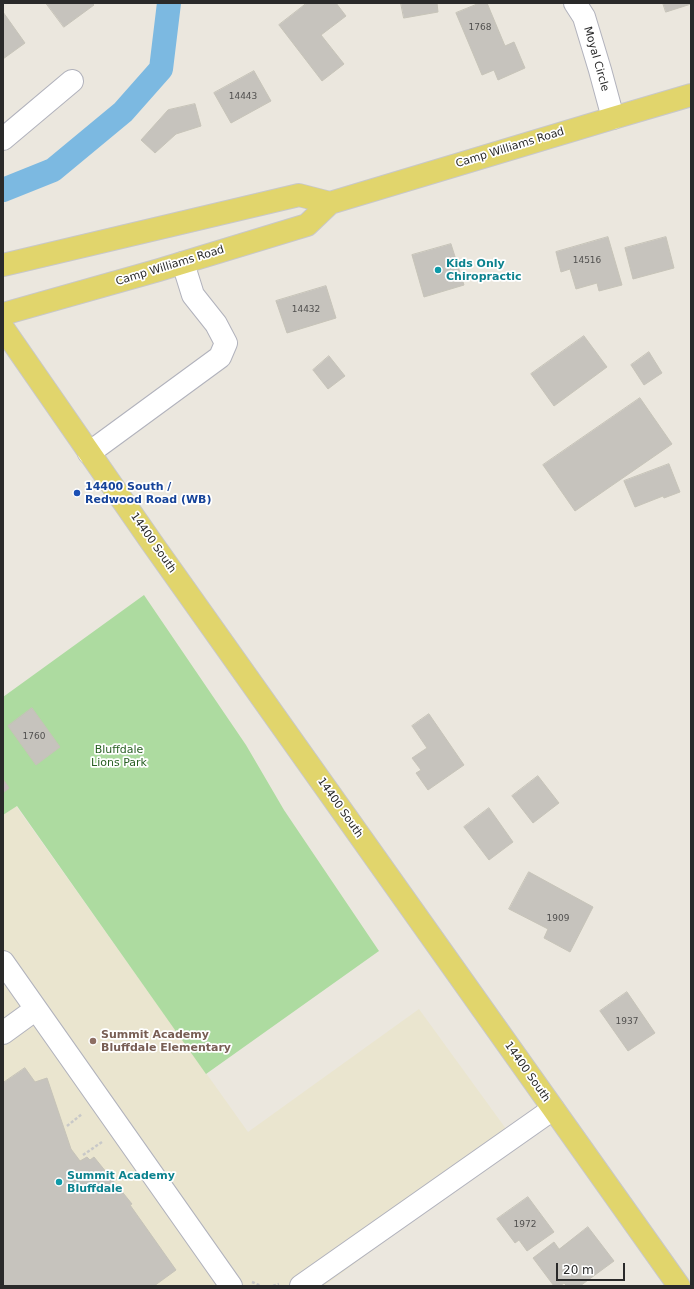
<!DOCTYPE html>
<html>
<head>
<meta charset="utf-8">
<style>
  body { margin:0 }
  #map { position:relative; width:694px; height:1289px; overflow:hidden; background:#ebe7de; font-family:"DejaVu Sans",sans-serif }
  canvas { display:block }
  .frame { position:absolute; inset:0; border:4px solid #2a2a2a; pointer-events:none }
  .scale { position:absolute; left:556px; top:1263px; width:69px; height:18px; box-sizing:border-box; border:2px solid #2a2a2a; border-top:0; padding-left:5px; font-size:12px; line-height:14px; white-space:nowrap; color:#2a2a2a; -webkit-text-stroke:3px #fff; paint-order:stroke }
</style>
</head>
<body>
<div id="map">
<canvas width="694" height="1289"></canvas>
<div class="frame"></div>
<div class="scale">20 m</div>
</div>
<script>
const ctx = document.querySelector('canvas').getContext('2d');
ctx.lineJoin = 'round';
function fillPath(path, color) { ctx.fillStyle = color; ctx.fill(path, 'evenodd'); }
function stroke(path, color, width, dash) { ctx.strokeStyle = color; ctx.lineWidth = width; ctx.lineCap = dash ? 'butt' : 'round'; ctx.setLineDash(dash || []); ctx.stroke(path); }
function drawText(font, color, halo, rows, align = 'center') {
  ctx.font = font + ' "DejaVu Sans",sans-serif'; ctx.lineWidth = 3.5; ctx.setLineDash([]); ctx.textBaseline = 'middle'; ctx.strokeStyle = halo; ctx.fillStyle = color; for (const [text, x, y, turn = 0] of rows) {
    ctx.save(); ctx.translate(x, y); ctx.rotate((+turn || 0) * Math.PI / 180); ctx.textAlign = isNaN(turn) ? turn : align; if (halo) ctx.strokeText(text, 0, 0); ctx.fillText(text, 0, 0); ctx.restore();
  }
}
const education = new Path2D(`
  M16 806 248 1132 419 1009 517 1144 324 1286H3V815Z`);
const green = new Path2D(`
  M144 595 246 745 284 810 379 951 206 1074 17 806 3 815V697Z`);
const canal = new Path2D(`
  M3 190 53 170 123 112 161 69 169 3`);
const building = new Path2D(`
  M46 3H92L94 5 64 27Z
  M307 3H336L346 16 321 35 344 64 322 81 279 25Z
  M401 3H437L438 12 404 18Z
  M480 3H487L505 46 514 42 525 68 498 80 494 70 482 75 456 13Z
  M663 3H691V4L666 12Z
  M3 12 25 43 3 59Z
  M254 71 271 101 231 123 214 93Z
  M195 104 201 126 176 134 155 153 141 140 168 110Z
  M608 237 622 285 599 291 597 283 576 289 570 269 561 272 556 252Z
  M666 237 674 268 633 279 625 248Z
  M451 244 464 285 424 297 412 255Z
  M326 286 336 318 287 333 276 301Z
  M584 336 607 367 554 406 531 374Z
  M649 352 662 373 644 385 631 365Z
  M329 356 345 376 328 389 313 370Z
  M640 398 672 444 575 511 543 465Z
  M669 464 680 492 664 498 663 496 635 507 624 481Z
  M32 708 60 747 36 765 8 726Z
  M429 714 464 765 428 790 416 773 421 770 412 758 427 748 412 726Z
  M538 776 559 803 533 823 512 796Z
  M3 779 9 788 3 793Z
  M489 808 513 842 489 860 464 827Z
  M529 872 593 907 570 952 544 938 548 929 509 909Z
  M627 992 655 1033 628 1051 600 1011Z
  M25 1068 35 1082 47 1078 71 1149 80 1161 87 1157 90 1160 94 1157 132 1204 130 1205 176 1270 154 1286H3V1083Z
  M528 1197 554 1232 527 1251 519 1240 515 1243 497 1219Z
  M588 1227 614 1261 580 1286H567L564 1283 560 1286H554L533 1258 554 1242 559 1249Z`);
const path = new Path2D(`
  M67 1126 82 1114
  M83 1155 102 1142
  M252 1282 261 1286
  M273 1286 279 1284`);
const minor = new Path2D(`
  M575 3 584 17 600 70 613 118
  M3 139 72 81
  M89 453 220 357 226 343 216 324 193 295 183 263
  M3 962 231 1286
  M3 1033 36 1009
  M301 1286 553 1109`);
const major = new Path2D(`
  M3 265 299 195 330 203
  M3 314 159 270 307 225 330 203 613 118 691 95
  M3 328 152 543 679 1286`);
const markers = [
  [438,270,4,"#0f9aa8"],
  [77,493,4,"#1a4fb4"],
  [93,1041,4,"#8d6e63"],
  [59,1182,4,"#0f9aa8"]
];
const numberNames = [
  ["1768",480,28],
  ["14443",243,97],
  ["14516",587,261],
  ["14432",306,310],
  ["1760",34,737],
  ["1909",558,919],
  ["1937",627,1022],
  ["1972",525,1225]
];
const streetNames = [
  ["Moyal Circle",596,59,74],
  ["Camp Williams Road",510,148,-17],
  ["Camp Williams Road",170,266,-17],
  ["14400 South",153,543,55],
  ["14400 South",340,808,55],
  ["14400 South",527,1072,55]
];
const cultureNames = [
  ["Kids Only",446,264],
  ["Chiropractic",446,277],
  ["Summit Academy",67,1176],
  ["Bluffdale",67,1189]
];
const transitNames = [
  ["14400 South /",85,487],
  ["Redwood Road (WB)",85,500]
];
const parkNames = [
  ["Bluffdale",119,750],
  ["Lions Park",119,763]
];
const educationNames = [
  ["Summit Academy",101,1035],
  ["Bluffdale Elementary",101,1048]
];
fillPath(education, '#eae5cf');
fillPath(green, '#addba0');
stroke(canal, '#7cb9e1', 24);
fillPath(building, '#c6c3bd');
stroke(building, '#c6c3b8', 1);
stroke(minor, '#b1b2bc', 24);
stroke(major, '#c8c8c8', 24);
stroke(path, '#c8c8c8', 2.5, [3, 2]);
stroke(minor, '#fff', 22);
stroke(major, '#e1d56c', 22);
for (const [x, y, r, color] of markers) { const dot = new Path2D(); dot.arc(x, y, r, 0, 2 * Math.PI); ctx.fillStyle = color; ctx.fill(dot); stroke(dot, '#fff', 1.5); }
drawText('9px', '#51504f', null, numberNames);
drawText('11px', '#2a2a2a', '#fff', streetNames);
drawText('bold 11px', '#0d838f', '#fff', cultureNames, 'left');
drawText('bold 11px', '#164399', '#fff', transitNames, 'left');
drawText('11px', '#275f22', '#fff', parkNames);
drawText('bold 11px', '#785e54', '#fff', educationNames, 'left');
</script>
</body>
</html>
